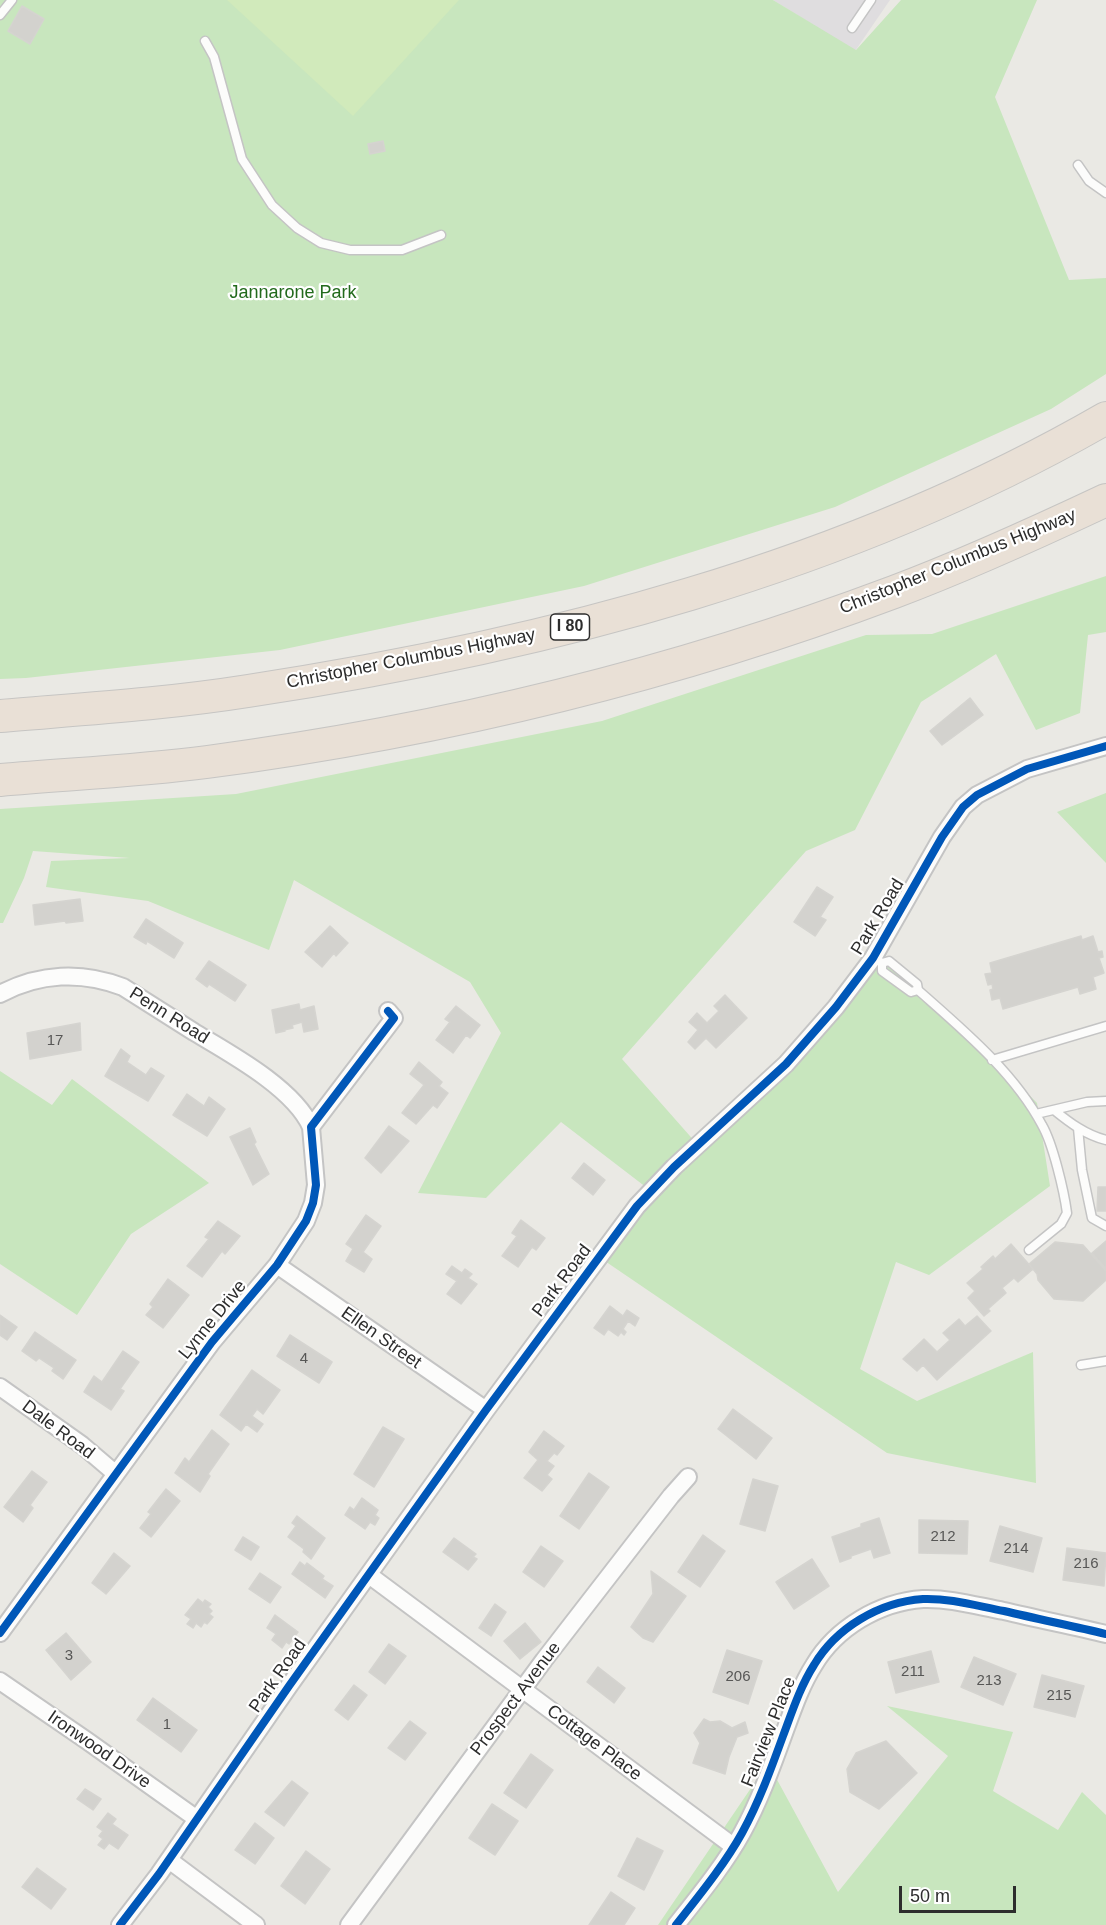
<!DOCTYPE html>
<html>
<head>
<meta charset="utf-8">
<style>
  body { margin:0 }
  #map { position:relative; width:1106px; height:1925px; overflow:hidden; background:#eae9e4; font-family:Helvetica,sans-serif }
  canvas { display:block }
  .scale { position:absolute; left:899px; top:1886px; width:117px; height:27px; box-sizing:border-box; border:3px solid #2d2d2d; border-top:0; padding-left:8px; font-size:18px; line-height:21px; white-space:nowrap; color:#2d2d2d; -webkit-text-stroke:4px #fff; paint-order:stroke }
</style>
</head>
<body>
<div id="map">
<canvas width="1106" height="1925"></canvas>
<div class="scale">50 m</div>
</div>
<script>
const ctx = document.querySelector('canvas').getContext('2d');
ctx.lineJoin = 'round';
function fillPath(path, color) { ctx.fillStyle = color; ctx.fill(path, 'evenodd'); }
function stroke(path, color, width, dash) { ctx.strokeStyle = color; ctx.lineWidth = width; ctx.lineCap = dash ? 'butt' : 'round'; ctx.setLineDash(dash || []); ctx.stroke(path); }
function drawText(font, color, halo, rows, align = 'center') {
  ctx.font = font + ' Helvetica,sans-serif'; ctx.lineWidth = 4.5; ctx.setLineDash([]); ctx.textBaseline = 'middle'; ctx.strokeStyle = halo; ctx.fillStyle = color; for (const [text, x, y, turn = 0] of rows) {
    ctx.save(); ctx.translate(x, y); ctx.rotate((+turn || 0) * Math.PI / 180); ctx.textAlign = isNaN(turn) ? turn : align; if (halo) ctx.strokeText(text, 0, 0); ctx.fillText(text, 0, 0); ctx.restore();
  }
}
const industrial = new Path2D(`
  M773 0H890L855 51Z`);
const green = new Path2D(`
  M0 0H773L856 50 901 0H1037L995 97 1069 280 1106 278V374L1051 409 835 507 584 586 280 650 26 678 0 679Z
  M1106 576V632L1088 635 1080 713 1036 730 996 654 921 702 855 830 806 851 622 1059 697 1144 877 954 970 1034 1037 1103 1050 1186 929 1275 896 1262 860 1369 917 1401 1033 1352 1036 1483 887 1453 596 1255 651 1191 561 1122 486 1198 418 1193 501 1033 470 982 294 880 269 950 148 901 46 887 51 861 130 858 33 851 24 878 3 923H0V809L236 794 602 721 866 635 932 634Z
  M1106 793V863L1057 812Z
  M0 1071 52 1105 72 1079 209 1183 131 1234 77 1315 0 1264Z
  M887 1706 1013 1732 993 1791 1058 1830 1082 1792 1106 1815V1925H658L768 1763 838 1892 948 1756Z`);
const pitch = new Path2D(`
  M227 0H459L353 116Z`);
const building = new Path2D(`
  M22 6 44 19 30 44 8 31Z
  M383 141 385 151 370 154 368 144Z
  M970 698 983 715 942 745 930 731Z
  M817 887 833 897 820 917 826 920 815 936 794 922Z
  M80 899 83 921 66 923 65 921 35 925 33 905Z
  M146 919 183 943 174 958 147 941 146 944 134 937Z
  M330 926 348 943 336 956 334 953 322 967 305 952Z
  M1081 936 1082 940 1093 936 1098 952 1102 951 1103 957 1099 958 1104 973 1093 977 1096 989 1080 994 1078 987 1003 1009 1000 998 992 1000 990 990 993 989 992 984 988 985 985 974 992 973 990 963Z
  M209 961 246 985 235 1001 209 984 207 987 196 979Z
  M725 995 747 1018 716 1048 706 1038 695 1049 688 1042 698 1030 689 1022 697 1013 707 1023 719 1011 714 1006Z
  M299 1004 300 1010 314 1006 318 1029 304 1032 302 1022 292 1025 293 1028 284 1030 285 1031 276 1033 272 1010Z
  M456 1006 480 1025 470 1038 466 1035 453 1053 436 1040 450 1022 445 1019Z
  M80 1023 81 1050 30 1059 27 1033Z
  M121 1049 130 1056 127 1062 146 1075 151 1068 164 1076 148 1101 105 1076Z
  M419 1062 442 1082 439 1086 448 1093 437 1108 433 1105 416 1124 402 1113 424 1085 410 1074Z
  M187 1094 204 1106 209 1097 225 1109 207 1136 173 1115Z
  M389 1126 409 1141 381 1173 365 1158Z
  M250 1128 256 1142 254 1144 269 1174 253 1185 230 1137Z
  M584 1163 605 1180 593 1195 572 1178Z
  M1098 1187H1106V1211H1097Z
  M366 1215 381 1226 363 1252 372 1259 364 1272 346 1261 353 1249 346 1244Z
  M521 1220 545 1238 536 1250 532 1247 518 1267 502 1256 517 1236 512 1233Z
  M218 1221 240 1236 225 1254 222 1251 202 1277 187 1266 209 1239 205 1237Z
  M1106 1241V1269L1092 1253Z
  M1055 1242 1083 1245 1106 1271V1280L1083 1301 1054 1299 1038 1280 1037 1274 1029 1264Z
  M1011 1244 1033 1269 1018 1282 1014 1278 1002 1288 1006 1293 988 1309 990 1311 984 1316 968 1298 975 1291 967 1283 983 1269 981 1267 993 1256 995 1259Z
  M452 1266 462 1273 465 1269 472 1274 468 1278 477 1284 461 1304 447 1294 457 1281 446 1274Z
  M168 1279 189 1295 163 1328 146 1315 153 1307 150 1304Z
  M610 1306 623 1316 627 1310 639 1318 635 1326 628 1321 623 1329 626 1332 624 1335 621 1332 618 1336 608 1329 604 1335 594 1328Z
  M0 1315 17 1327 7 1340 0 1335Z
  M977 1316 991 1331 937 1380 923 1365 917 1371 903 1359 924 1339 937 1352 950 1340 943 1333 959 1319 965 1326Z
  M35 1332 76 1360 63 1379 52 1371 54 1368 39 1358 36 1361 22 1351Z
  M290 1335 332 1362 319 1383 277 1356Z
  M123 1351 139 1362 120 1389 124 1391 111 1410 84 1392 94 1376 102 1382Z
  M252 1370 280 1390 263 1414 257 1409 252 1416 263 1424 257 1432 246 1424 241 1431 220 1415Z
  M733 1409 772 1438 756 1459 718 1429Z
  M383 1427 404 1439 374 1487 354 1474Z
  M212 1430 229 1444 208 1474 210 1476 200 1492 175 1473 185 1458 189 1462Z
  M544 1431 564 1446 557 1455 554 1453 547 1461 554 1466 547 1475 552 1479 542 1491 524 1478 538 1460 529 1452Z
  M32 1471 47 1482 30 1505 33 1508 23 1522 4 1507Z
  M589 1473 609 1487 579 1529 560 1516Z
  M753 1479 778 1486 765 1531 740 1524Z
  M166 1489 180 1501 151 1537 140 1528 151 1514 148 1512Z
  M362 1498 378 1510 375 1515 379 1518 375 1525 370 1522 365 1529 345 1515 350 1507 354 1510Z
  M297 1516 325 1538 311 1559 303 1552 304 1549 288 1537 296 1526 292 1523Z
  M879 1518 890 1553 874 1558 871 1549 851 1556V1558L840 1562 832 1537 861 1527V1524Z
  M919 1520 968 1521 967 1554 919 1553Z
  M1000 1526 1042 1538 1033 1572 990 1561Z
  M703 1535 725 1551 700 1587 678 1572Z
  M243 1537 259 1547 251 1560 235 1550Z
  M454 1538 476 1554 473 1557 477 1559 468 1570 443 1552Z
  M541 1546 563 1561 544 1587 523 1572Z
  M1067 1548 1106 1553 1104 1586 1063 1580Z
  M114 1553 130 1566 106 1594 92 1583Z
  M812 1559 829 1586 794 1609 776 1582Z
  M300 1562 305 1566 307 1563 324 1576 322 1579 333 1586 325 1598 292 1574Z
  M651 1571 686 1596 653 1642 643 1638 631 1627 653 1594Z
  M260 1573 281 1587 270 1603 249 1589Z
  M198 1599 203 1603 205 1600 211 1604 208 1607 212 1611 209 1614 213 1617 207 1624 204 1622 201 1627 196 1623 193 1628 187 1624 191 1619 185 1615Z
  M495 1604 506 1612 491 1636 479 1628Z
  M275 1615 298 1632 289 1644 286 1642 282 1648 272 1640 276 1634 267 1628Z
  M525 1623 541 1642 520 1659 504 1641Z
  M66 1633 91 1662 71 1680 46 1650Z
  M389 1644 406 1656 385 1684 369 1672Z
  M727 1650 762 1661 748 1704 713 1692Z
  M931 1651 939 1682 896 1693 888 1662Z
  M974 1657 1016 1674 1003 1705 961 1687Z
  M598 1667 625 1688 614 1703 587 1682Z
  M1042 1675 1084 1686 1075 1717 1034 1707Z
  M354 1685 367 1695 348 1720 335 1710Z
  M153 1698 197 1730 181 1752 137 1720Z
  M704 1719 710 1722 720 1721 732 1728 745 1722 748 1733 737 1737 729 1757 725 1774 693 1763 700 1743 694 1733Z
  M410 1721 426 1733 405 1760 388 1748Z
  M886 1741 917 1773 879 1809 850 1792 847 1769 856 1753Z
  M531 1754 553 1770 526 1808 504 1793Z
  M292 1781 308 1793 284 1826 265 1812Z
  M85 1789 101 1799 93 1810 77 1799Z
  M492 1804 518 1821 495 1855 469 1838Z
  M108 1813 116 1819 112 1824 128 1835 118 1849 109 1843 104 1849 98 1845 103 1839 99 1836 103 1831 97 1827Z
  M255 1823 274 1838 255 1864 235 1850Z
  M637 1838 663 1851 644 1890 618 1876Z
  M306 1851 330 1869 305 1904 281 1886Z
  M37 1868 66 1889 51 1909 22 1887Z
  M611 1892 635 1908 624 1925H589Z`);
const lane = new Path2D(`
  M0 15 12 0
  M852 28 871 0
  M205 41 214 57 242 159 272 205 297 228 321 243 350 250H402L441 235
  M1078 165 1089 181 1106 193
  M873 958 882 963 889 961 917 984 918 990 911 992 882 971V963
  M918 990C962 1029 1014 1072 1042 1125 1053 1144 1064 1191 1067 1213L1061 1224 1029 1250
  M992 1060 1106 1026
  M1054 1110C1070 1123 1086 1135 1106 1140
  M1036 1114 1087 1102 1106 1101
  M1078 1128 1082 1170 1092 1218 1106 1226
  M1081 1365 1106 1361`);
const street = new Path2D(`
  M0 994C39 973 82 971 123 987 147 1002 170 1017 194 1032 229 1053 294 1088 311 1127
  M277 1265 486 1410
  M0 1387 82 1445 116 1474
  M369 1575 733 1846
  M0 1633 212 1342 277 1265 306 1221 313 1203 316 1185 311 1127 394 1018 388 1011
  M0 1681 86 1740 197 1819
  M169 1860 256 1925
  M120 1925 159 1874 289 1686 486 1410 637 1206 674 1167 786 1064 836 1007 873 958 942 837 963 807 977 795 1027 769 1106 746
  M349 1925 544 1660 671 1496 688 1477
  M676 1925C698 1897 725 1864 742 1833 759 1802 771 1769 783 1736 792 1712 800 1687 814 1665 836 1628 879 1602 923 1599 950 1598 977 1606 1004 1611 1038 1619 1072 1626 1106 1634`);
const highway = new Path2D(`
  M0 716C83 709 166 704 248 691 544 646 846 568 1106 418
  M0 780C69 774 138 771 207 762 441 731 673 675 894 592 966 565 1036 533 1106 500`);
const cycleway = new Path2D(`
  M0 1633 212 1342 277 1265 306 1221 313 1203 316 1185 311 1127 394 1018 388 1011
  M120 1925 159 1874 289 1686 486 1410 637 1206 674 1167 786 1064 836 1007 873 958 942 837 963 807 977 795 1027 769 1106 746
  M676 1925C698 1897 725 1864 742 1833 759 1802 771 1769 783 1736 792 1712 800 1687 814 1665 836 1628 879 1602 923 1599 950 1598 977 1606 1004 1611 1038 1619 1072 1626 1106 1634`);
const numberNames = [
  ["17",55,1041],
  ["4",304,1359],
  ["212",943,1537],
  ["214",1016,1549],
  ["216",1086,1564],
  ["3",69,1656],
  ["211",913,1672],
  ["206",738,1677],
  ["213",989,1681],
  ["215",1059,1696],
  ["1",167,1725]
];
const shields = [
  [570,627,39]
];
const shieldNames = [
  ["I 80",570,627]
];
const parkNames = [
  ["Jannarone Park",293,293]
];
const streetNames = [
  ["Christopher Columbus Highway",958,562,-22],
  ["Christopher Columbus Highway",411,659,-11],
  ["Park Road",878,917,-59],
  ["Penn Road",169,1016,32],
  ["Park Road",562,1281,-53],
  ["Lynne Drive",213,1320,-51],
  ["Ellen Street",381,1338,35],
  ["Dale Road",58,1430,37],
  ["Park Road",278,1676,-55],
  ["Prospect Avenue",516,1699,-53],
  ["Fairview Place",769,1732,-68],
  ["Cottage Place",594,1743,37],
  ["Ironwood Drive",99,1750,35]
];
fillPath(industrial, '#dfdddf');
fillPath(green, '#c8e6be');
fillPath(pitch, '#d1eabb');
fillPath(building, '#d3d2ce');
stroke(building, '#d5d4d0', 1.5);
stroke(lane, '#c4c4c4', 11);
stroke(street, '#c4c4c4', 20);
stroke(highway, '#c6c5c3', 34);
stroke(lane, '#fcfcfb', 8);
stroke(street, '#fcfcfb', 16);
stroke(highway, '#e9e0d6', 32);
stroke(cycleway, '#0057b8', 8);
drawText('15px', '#575756', null, numberNames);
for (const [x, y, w] of shields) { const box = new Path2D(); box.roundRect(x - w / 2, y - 13, w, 26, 4.5); ctx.fillStyle = '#fff'; ctx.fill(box); stroke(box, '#2d2d2d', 1.5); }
drawText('bold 16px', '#2d2d2d', null, shieldNames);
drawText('18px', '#226a1c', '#fff', parkNames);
drawText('18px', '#2d2d2d', '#fff', streetNames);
</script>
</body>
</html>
